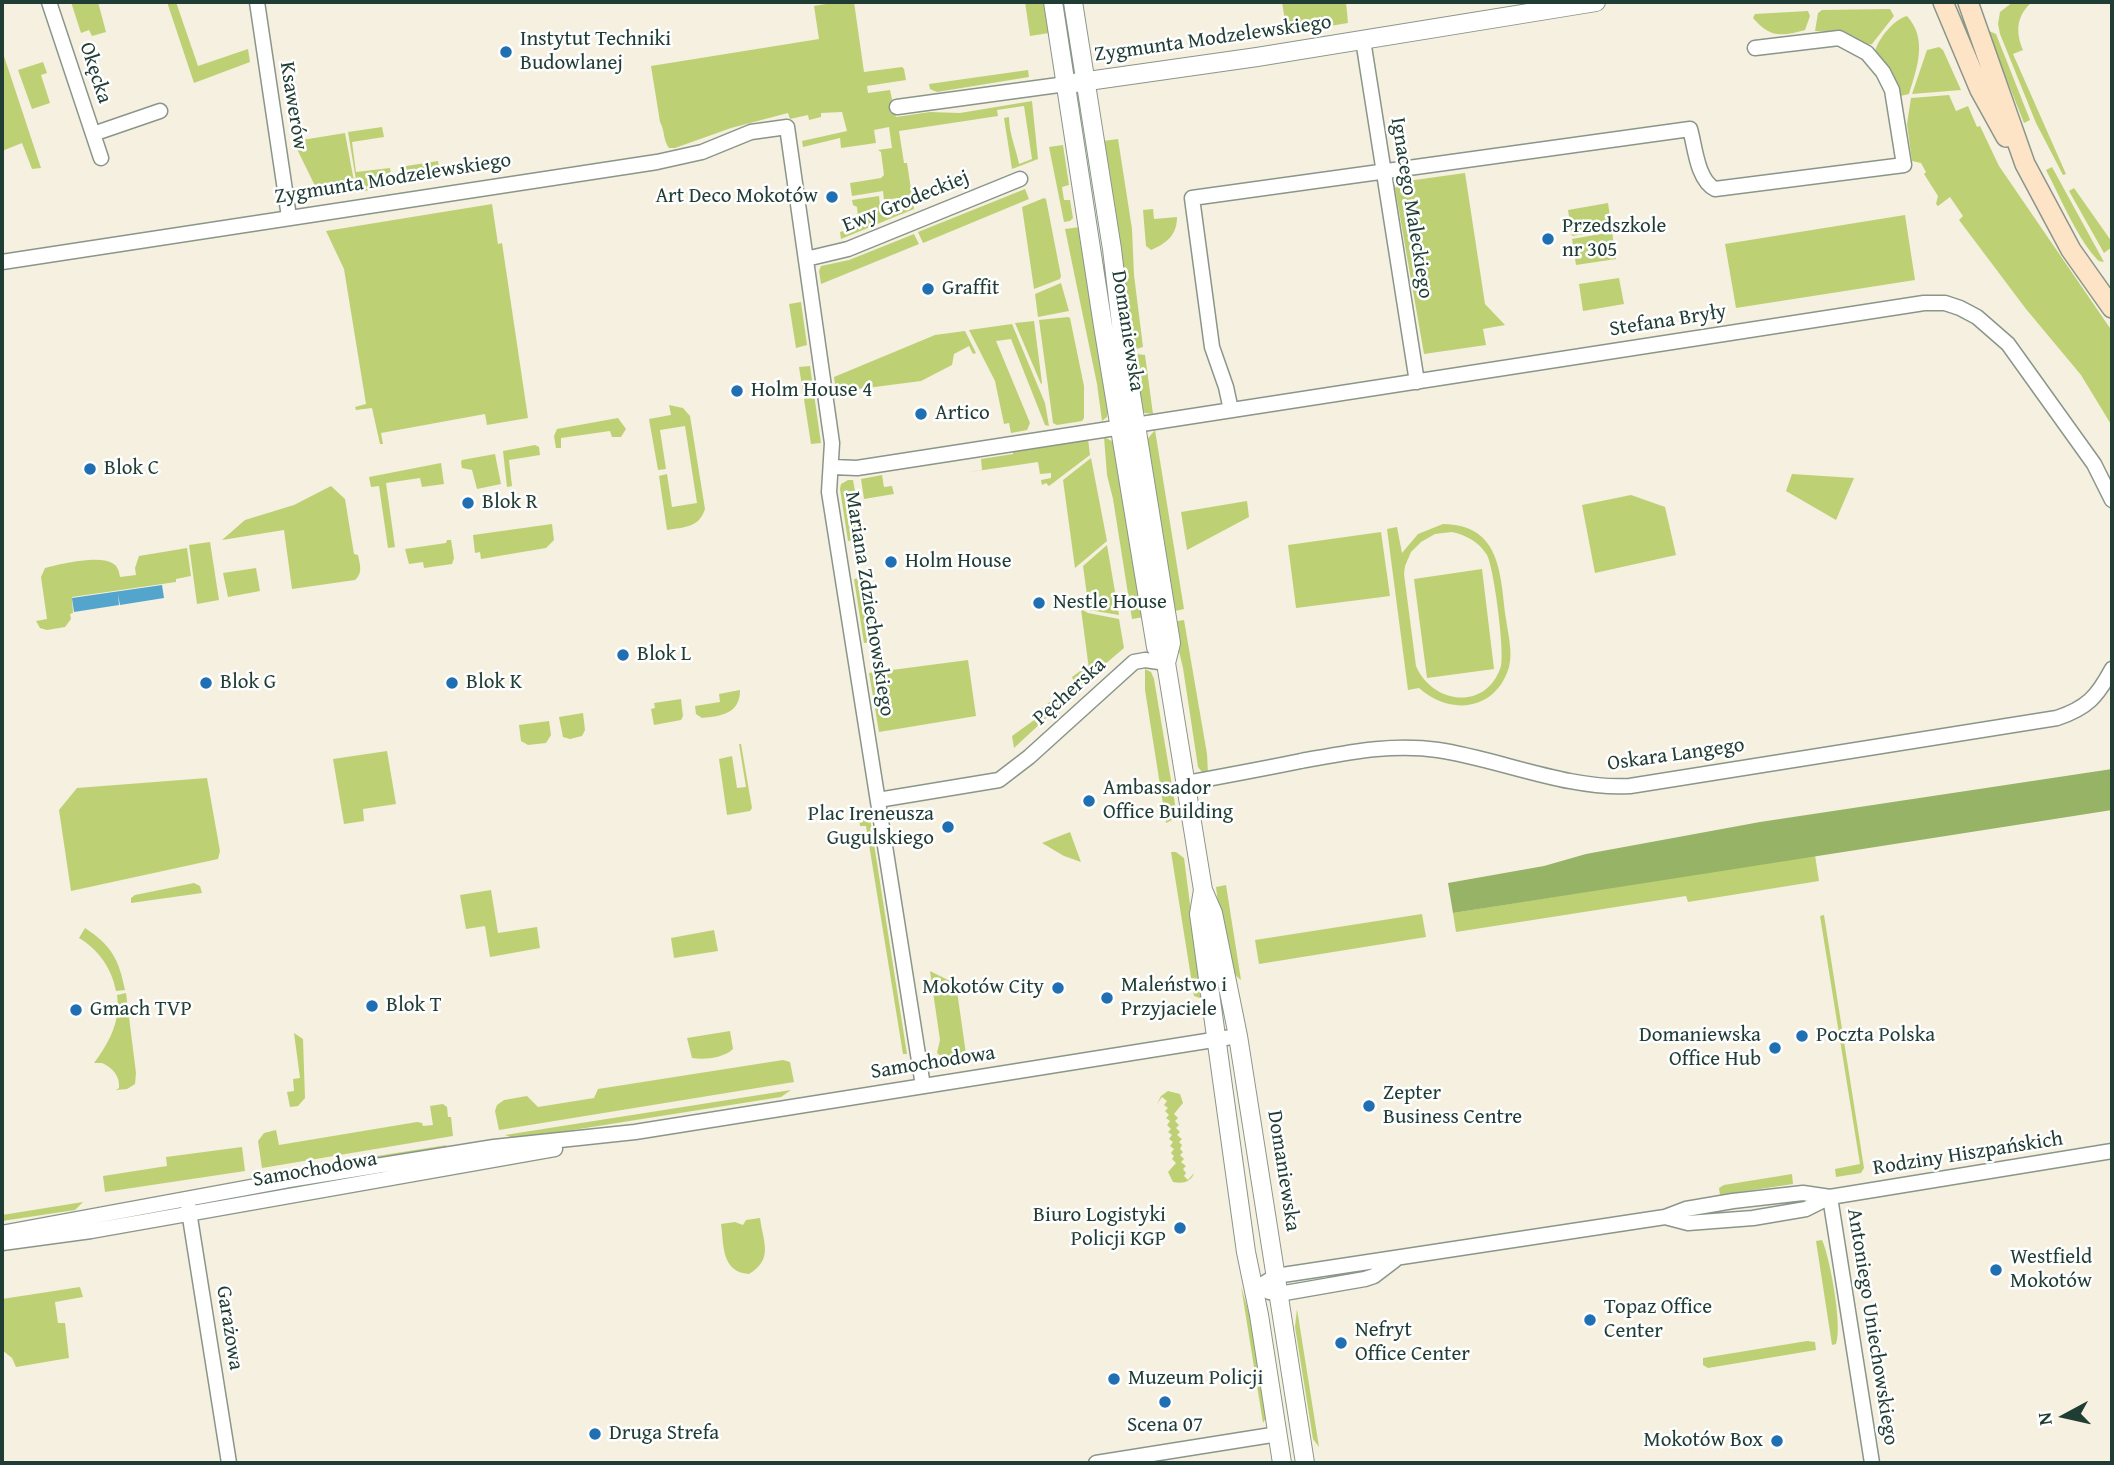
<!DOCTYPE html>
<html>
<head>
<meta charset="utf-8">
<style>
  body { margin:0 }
  #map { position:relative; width:2114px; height:1465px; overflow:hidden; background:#f5f0df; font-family:"Gentium Book Plus",serif }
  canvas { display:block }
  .frame { position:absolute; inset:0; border:4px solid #1f3d34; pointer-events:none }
  .north { position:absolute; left:2030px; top:1381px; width:70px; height:70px; -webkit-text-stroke:5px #fff; paint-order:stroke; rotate:262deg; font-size:19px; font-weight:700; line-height:28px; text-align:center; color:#1f3d34 }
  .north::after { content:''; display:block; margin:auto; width:24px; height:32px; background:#1f3d34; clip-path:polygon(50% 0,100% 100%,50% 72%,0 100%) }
</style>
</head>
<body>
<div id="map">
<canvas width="2114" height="1465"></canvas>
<div class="frame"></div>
<div class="north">N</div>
</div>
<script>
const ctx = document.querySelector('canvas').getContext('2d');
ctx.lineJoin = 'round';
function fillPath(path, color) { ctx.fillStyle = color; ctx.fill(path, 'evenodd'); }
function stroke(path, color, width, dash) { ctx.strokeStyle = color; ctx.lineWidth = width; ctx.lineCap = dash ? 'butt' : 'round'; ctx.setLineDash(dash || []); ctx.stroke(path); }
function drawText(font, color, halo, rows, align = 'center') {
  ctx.font = font + ' "Gentium Book Plus",serif'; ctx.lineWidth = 5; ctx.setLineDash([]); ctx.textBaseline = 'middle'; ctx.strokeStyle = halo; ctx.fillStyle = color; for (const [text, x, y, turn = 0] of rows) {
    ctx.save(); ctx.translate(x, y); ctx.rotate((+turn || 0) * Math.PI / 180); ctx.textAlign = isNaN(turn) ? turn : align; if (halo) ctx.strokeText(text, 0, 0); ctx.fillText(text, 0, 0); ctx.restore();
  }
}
const green = new Path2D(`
  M71 2H98L106 32 92 36 89 30 81 33Z
  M167 2H176L198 66 248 49 250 62 194 83Z
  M838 2H854L864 72 902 67 904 69 906 80 867 86 868 93 890 90 896 117 930 112 960 113 1032 101 1038 159 1012 169 1004 118 1009 117C1009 134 1016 148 1019 164L1032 159 1024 106 997 110 998 116 899 131 904 163H907L914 209 841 239 840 232 859 227 857 207 853 205 852 200 879 196 881 213 900 210 898 198 884 200 883 191 852 196 850 183 881 178 884 175 881 152 878 150 892 148 889 127 874 130 876 143 841 148 840 138 803 147 802 141 847 131 842 112 821 113V117L809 120 808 115 790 119 788 113 731 128 675 148H669C663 140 665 131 660 122L651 66 819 39 814 6Z
  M1025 2H1044L1049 33 1030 36Z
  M1282 2H1346L1348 23 1287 33Z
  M2013 2H2032C2017 15 2015 31 2023 50L2013 54 2066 174 2063 175 2036 123 2000 34 1998 24 2000 12Z
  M1890 9 1894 16 1872 44 1867 45 1840 32 1815 31 1818 13 1822 10Z
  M1808 11 1810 16 1805 30C1780 37 1769 37 1753 18L1755 14Z
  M1907 16C1928 39 1917 68 1909 94L1900 96 1890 70 1875 52C1877 40 1894 19 1907 16Z
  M1987 30 1996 34 2030 120 2024 123Z
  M1939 47 1943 50 1961 90 1912 94 1927 50Z
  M2 50 41 168 32 169 22 143 2 151Z
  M43 62 47 73 41 75 50 103 32 109 18 70Z
  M1028 70 1029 77 937 92 930 89 929 84Z
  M1949 95 1956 111 1968 106 1977 127 1980 126 1999 166 2112 331V426L2081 375 2026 309 1959 220 1963 216 1950 197 1938 206 1936 204 1938 196 1924 174 1926 172 1921 163 1912 161 1907 124 1911 98Z
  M382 127 384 137 352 142 356 172 390 168 393 186 358 192 348 132Z
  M345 133 356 192 321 198 295 145 302 140Z
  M1118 139 1132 229 1134 275 1143 347 1136 349 1133 345H1129L1103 141Z
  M1063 145 1069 185 1062 187 1064 200H1070L1073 218 1070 221 1064 222 1049 147Z
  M438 161 440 175 402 181 400 167Z
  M2052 167 2104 262C2099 261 2099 262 2095 257 2077 237 2059 195 2046 170Z
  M1465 173 1485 304 1505 325 1483 329 1486 345 1424 354 1395 188 1400 182Z
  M2074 188 2112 242V247L2104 253 2069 191Z
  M1025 189 1029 199 923 243 918 232Z
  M1044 198 1046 199 1061 276 1060 279 1034 289 1022 207Z
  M1608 203 1612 230 1572 236 1568 210Z
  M492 204 498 244 502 243 528 418 487 425 485 414 381 433 383 444H380L372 408 356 410 355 407 366 404 344 269 326 231Z
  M1153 209 1154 219 1177 217C1177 235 1167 243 1151 250L1146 246 1143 210Z
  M1905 215 1915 280 1736 308 1725 244Z
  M1080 227 1108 408 1107 417 1102 421 1097 384 1065 229Z
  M1612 232 1616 259 1576 265 1572 239Z
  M914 234 919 244 821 284 819 271 821 266 849 260Z
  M1619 278 1624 304 1583 311 1579 284Z
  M1061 283 1069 311 1038 317 1035 294Z
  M801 302 807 345 796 348 789 304Z
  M1068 317 1070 318 1084 386V418L1082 421 1057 425 1053 423 1039 320Z
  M1034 321 1042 383 1041 384 1015 323Z
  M1012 324 1045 403 1049 426 1045 425 1011 339 996 341 1030 423 1027 430 1011 433 1009 423 1004 424 995 381 969 330Z
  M965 331 976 353 973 354 969 346 954 354 952 365 921 381 836 392 834 377 935 335Z
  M1137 354 1145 355 1153 414 1145 413 1139 408 1136 387 1140 386 1135 356Z
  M810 366 821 443 811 444 799 367Z
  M669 405 683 408 690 416 705 509C699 528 684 527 667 530L659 476 667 474 672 507 697 503 685 426 660 430 666 469 658 470 649 419 671 415Z
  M618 418 626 429 621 437H612L610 431 561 438V448H556L554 436 557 429Z
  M1155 430 1184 609 1171 612 1145 442Z
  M1104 437 1114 442 1144 617 1132 619 1113 499 1107 475Z
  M1088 439 1090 455 1049 486 1046 483 1042 485 1041 480 1051 478V473L1040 474 1038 462 963 473 982 470 981 459 1013 454V450Z
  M535 445 539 447 540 455 509 460 512 486 507 487 503 451Z
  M495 454 501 484 477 489 472 470 462 468 461 462 462 460Z
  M1091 458 1107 541 1075 568 1063 480Z
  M441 463 444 484 422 487 420 478 386 483 395 547 388 548 379 486 371 487 369 477Z
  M1792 474 1854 478 1836 520 1786 491Z
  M882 475 884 487 892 486 894 494 864 499 861 479Z
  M848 480H853L855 491 852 492 860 539 848 541 840 489 841 484Z
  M331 486 345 499 354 554 358 555C360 565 363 573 355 580L292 589 284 530 222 540 245 520 294 505Z
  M1631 495 1665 507 1676 555 1595 573 1582 505Z
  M1247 501 1249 517 1187 550 1181 512Z
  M552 524 554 540 546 548 481 559 480 552 475 553 473 535Z
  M1443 524C1502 525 1500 575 1506 619 1508 634 1513 652 1509 667 1496 711 1450 716 1419 688L1408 690 1387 529 1397 527 1402 553 1418 534ZM1452 532C1466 535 1479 542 1487 555 1494 568 1505 653 1501 666 1487 711 1433 705 1416 666L1404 574 1405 566 1411 552 1421 542 1435 534Z
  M1381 532 1390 596 1296 608 1288 545Z
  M447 540H451L454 558 452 564 424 568 423 562 409 564 405 549 446 543Z
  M210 542 219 600 197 604 189 545Z
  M1107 545 1119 615 1089 610 1083 566Z
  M187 548 191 576 176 579V582L72 597 73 613 70 614 71 619 65 627 47 630 40 628 36 621 47 619 41 577 45 568C60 564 99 555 112 563 118 566 119 571 120 577L136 575 135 568 139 556Z
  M256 568 260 591 228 597 223 573Z
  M1482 569 1494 669 1427 678 1414 579Z
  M865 577 874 636V642L864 643 854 579Z
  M1081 609 1088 613 1119 619 1124 648 1090 677Z
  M1184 620 1207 754 1208 774 1202 772 1198 767 1183 668 1172 622Z
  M968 660 976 716 879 732 869 673Z
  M1083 669 1085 682 1014 748 1012 736 1037 718 1035 714 1074 682 1072 677Z
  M1145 669 1151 672 1154 679 1176 810 1171 813 1172 820 1166 823 1145 690Z
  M740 690C740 714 721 716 702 718L696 714 695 706 720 702 719 694Z
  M681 699 683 716 681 720 654 725 651 709 655 708 654 703Z
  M583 713 585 730 582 736 570 739 563 737 559 717Z
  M549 721 551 735 546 743 528 745 521 741 519 725Z
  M739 744H741L752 808 750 811 727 815 719 759 732 756 737 788 746 787Z
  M387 751 396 804 363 809 364 821 344 824 333 759Z
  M207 778 220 851 218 859 71 891 59 810 77 788Z
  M869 812 907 1054H903L866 826H860L858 814Z
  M1070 832 1081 862 1064 856 1042 843Z
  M1171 852H1176L1184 858 1202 997 1200 998 1194 996Z
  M1815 855 1819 881 1688 902 1686 896 1456 932 1453 913Z
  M194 883 200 886 202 893 131 903V898L135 895Z
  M1226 885 1241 980C1223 969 1219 908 1216 887Z
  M491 890 498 933 537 927 540 948 490 957 485 926 466 929 460 895Z
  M1422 914 1426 937 1259 964 1255 940Z
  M1824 915 1864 1168 1861 1173 1836 1177 1835 1169 1860 1164 1820 916Z
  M85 928C111 945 119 959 125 990L116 991C112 969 99 950 79 938Z
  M714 930 718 951 674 958 671 938Z
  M930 971 956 984 966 1054 942 1057 937 1053 940 1040Z
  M126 993 136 1073 135 1084 127 1089 116 1090 119 1088C120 1076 113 1068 102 1063H94C109 1043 121 1021 117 995Z
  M730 1031 733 1049C724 1058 704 1060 692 1058L687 1038Z
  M294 1033 303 1039 305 1098 298 1106 290 1107 287 1092 294 1091 293 1079 300 1078Z
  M783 1060 790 1062 794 1082 499 1130 495 1111 497 1105 504 1100 527 1096 538 1107 594 1098 598 1089Z
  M791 1090 781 1097 516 1139 505 1135Z
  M1168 1091 1180 1094 1183 1103 1174 1114 1178 1118 1175 1121 1179 1125 1176 1128 1180 1132 1177 1135 1182 1139 1179 1142 1182 1145 1180 1149 1183 1152 1180 1155 1184 1159 1181 1162 1186 1166 1183 1169 1186 1173 1184 1176 1188 1180 1194 1173C1191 1182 1183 1184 1173 1182L1168 1172 1176 1163 1172 1159 1174 1156 1171 1153 1174 1149 1170 1146 1173 1142 1169 1139 1172 1135 1168 1132 1171 1129 1167 1125 1170 1121 1166 1118 1169 1115 1165 1111 1168 1108 1164 1105 1167 1101 1162 1097 1157 1104 1161 1096Z
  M443 1104 447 1107 448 1117H451L453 1136 262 1168 258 1141 264 1133 276 1130 279 1145 417 1122 422 1123 423 1126 433 1125 430 1106Z
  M447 1145 440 1151 268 1178 263 1174Z
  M242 1147 245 1171 105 1192 103 1176 167 1166 166 1157Z
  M1792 1174 1793 1184 1720 1195 1719 1188 1724 1185Z
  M83 1202 75 1210 2 1221V1215Z
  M760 1218C763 1242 774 1259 749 1274 721 1272 724 1245 721 1224L735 1222 743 1225 746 1220Z
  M1822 1240C1830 1257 1843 1328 1836 1344L1832 1345 1816 1241Z
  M1241 1286 1250 1317 1266 1418 1263 1423Z
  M80 1287 83 1297 55 1302 58 1323H65L69 1358 16 1367 12 1358 2 1350V1299Z
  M1297 1309 1319 1447 1313 1439 1295 1327Z
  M1807 1341 1815 1342 1816 1350 1708 1368 1703 1365V1358Z`);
const forest = new Path2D(`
  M2112 769V810L1453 913 1448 883 1544 866 1586 854 1760 822Z`);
const water = new Path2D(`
  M162 585 164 598 120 605 118 595 119 605 74 612 72 598Z`);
const minor = new Path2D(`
  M49 2 101 158
  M257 2 289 217
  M1363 40 1417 382
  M897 107 1066 84
  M93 134 160 111
  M806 259 848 249 1020 179
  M2 262 657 162 702 152 751 132 787 127 832 443 829 492 923 1086
  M1231 410 1226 387 1212 347 1192 198 1690 129C1695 146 1697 180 1715 189L1904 165 1892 90 1883 72 1867 53 1839 38 1755 48
  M832 467 857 468 1924 303H1945L1960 308 1977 317 2008 344 2094 464 2112 500
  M1186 783C1224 776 1262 769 1301 761 1346 753 1391 743 1438 750 1499 759 1569 790 1630 786L2057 718C2087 708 2097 697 2112 669
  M878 800 999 780 1029 757 1134 662 1145 660 1166 663
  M1830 1197 1872 1463
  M188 1205 229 1463
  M1665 1217 1688 1223 1753 1218 1806 1209 1830 1197
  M2 1233 289 1180 494 1147 635 1132 1238 1036
  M2 1243 91 1231 555 1149
  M1253 1290 1276 1276 1665 1217 1686 1209 1733 1201 1803 1193 1830 1197 2112 1151
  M1269 1292 1279 1294 1365 1279 1374 1276 1395 1260
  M1096 1463 1278 1434`);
const tertiary = new Path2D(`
  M1053 2 1103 326 1156 647 1166 663 1203 890 1213 913 1238 1036 1305 1463
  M1073 2 1112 249 1125 357 1171 643 1166 663
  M1074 83 1257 57 1596 2
  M1203 890 1199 914 1246 1252 1259 1315 1282 1463`);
const secondary = new Path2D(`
  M1943 2 1980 90 2006 137
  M1968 2 2025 164 2071 250 2112 308`);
const markers = [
  [506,52,7,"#1f6fb2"],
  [832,197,7,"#1f6fb2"],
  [1548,239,7,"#1f6fb2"],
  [928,289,7,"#1f6fb2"],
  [737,391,7,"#1f6fb2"],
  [921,414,7,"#1f6fb2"],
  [90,469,7,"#1f6fb2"],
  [468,503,7,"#1f6fb2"],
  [891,562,7,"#1f6fb2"],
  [1039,603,7,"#1f6fb2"],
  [623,655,7,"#1f6fb2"],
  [206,683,7,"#1f6fb2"],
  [452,683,7,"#1f6fb2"],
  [1089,801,7,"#1f6fb2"],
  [948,827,7,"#1f6fb2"],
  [1058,988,7,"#1f6fb2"],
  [1107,998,7,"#1f6fb2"],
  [372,1006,7,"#1f6fb2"],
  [76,1010,7,"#1f6fb2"],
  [1802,1036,7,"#1f6fb2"],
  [1775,1048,7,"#1f6fb2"],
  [1369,1106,7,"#1f6fb2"],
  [1180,1228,7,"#1f6fb2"],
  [1996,1270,7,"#1f6fb2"],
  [1590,1320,7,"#1f6fb2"],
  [1341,1343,7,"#1f6fb2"],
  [1114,1379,7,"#1f6fb2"],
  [1165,1402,7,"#1f6fb2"],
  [595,1434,7,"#1f6fb2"],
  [1777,1441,7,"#1f6fb2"]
];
const streetNames = [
  ["Zygmunta Modzelewskiego",1213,39,-8],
  ["Okęcka",95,73,72],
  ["Ksawerów",293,106,81],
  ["Zygmunta Modzelewskiego",393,179,-9],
  ["Ewy Grodeckiej",906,202,-22],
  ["Ignacego Maleckiego",1411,208,81],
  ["Stefana Bryły",1668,321,-9],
  ["Domaniewska",1127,331,81],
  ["Mariana Zdziechowskiego",869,604,81],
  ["Pęcherska",1070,692,-42],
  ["Oskara Langego",1676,755,-8],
  ["Samochodowa",933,1063,-9],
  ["Rodziny Hiszpańskich",1968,1154,-9],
  ["Samochodowa",315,1170,-10],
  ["Domaniewska",1283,1171,81],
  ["Antoniego Uniechowskiego",1872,1327,81],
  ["Garażowa",229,1328,81]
];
const poiNames = [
  ["Instytut Techniki",520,40],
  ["Budowlanej",520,64],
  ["Art Deco Mokotów",818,197,"right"],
  ["Przedszkole",1562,227],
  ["nr 305",1562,251],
  ["Graffit",942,289],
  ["Holm House 4",751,391],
  ["Artico",935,414],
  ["Blok C",104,469],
  ["Blok R",482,503],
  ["Holm House",905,562],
  ["Nestle House",1053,603],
  ["Blok L",637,655],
  ["Blok G",220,683],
  ["Blok K",466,683],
  ["Ambassador",1103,789],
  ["Office Building",1103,813],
  ["Plac Ireneusza",934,815,"right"],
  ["Gugulskiego",934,839,"right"],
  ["Maleństwo i",1121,986],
  ["Przyjaciele",1121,1010],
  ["Mokotów City",1044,988,"right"],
  ["Blok T",386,1006],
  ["Gmach TVP",90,1010],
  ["Domaniewska",1761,1036,"right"],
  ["Office Hub",1761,1060,"right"],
  ["Poczta Polska",1816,1036],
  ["Zepter",1383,1094],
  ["Business Centre",1383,1118],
  ["Biuro Logistyki",1166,1216,"right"],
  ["Policji KGP",1166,1240,"right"],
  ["Westfield",2010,1258],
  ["Mokotów",2010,1282],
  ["Topaz Office",1604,1308],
  ["Center",1604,1332],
  ["Nefryt",1355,1331],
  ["Office Center",1355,1355],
  ["Muzeum Policji",1128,1379],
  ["Scena 07",1165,1426,"center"],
  ["Druga Strefa",609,1434],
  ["Mokotów Box",1763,1441,"right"]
];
fillPath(green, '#bdd174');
fillPath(forest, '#96b366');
fillPath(water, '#54a5ce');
stroke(minor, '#8a968a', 17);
stroke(tertiary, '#8a968a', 20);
stroke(secondary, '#8a968a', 22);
stroke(minor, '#fff', 14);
stroke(tertiary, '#fff', 18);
stroke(secondary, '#fee4c6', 19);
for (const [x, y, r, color] of markers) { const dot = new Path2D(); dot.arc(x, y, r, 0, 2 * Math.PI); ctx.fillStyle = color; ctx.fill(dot); stroke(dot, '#fff', 2.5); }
drawText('21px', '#1f3d34', '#fff', streetNames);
drawText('21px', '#1f3d34', '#fff', poiNames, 'left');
</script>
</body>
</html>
